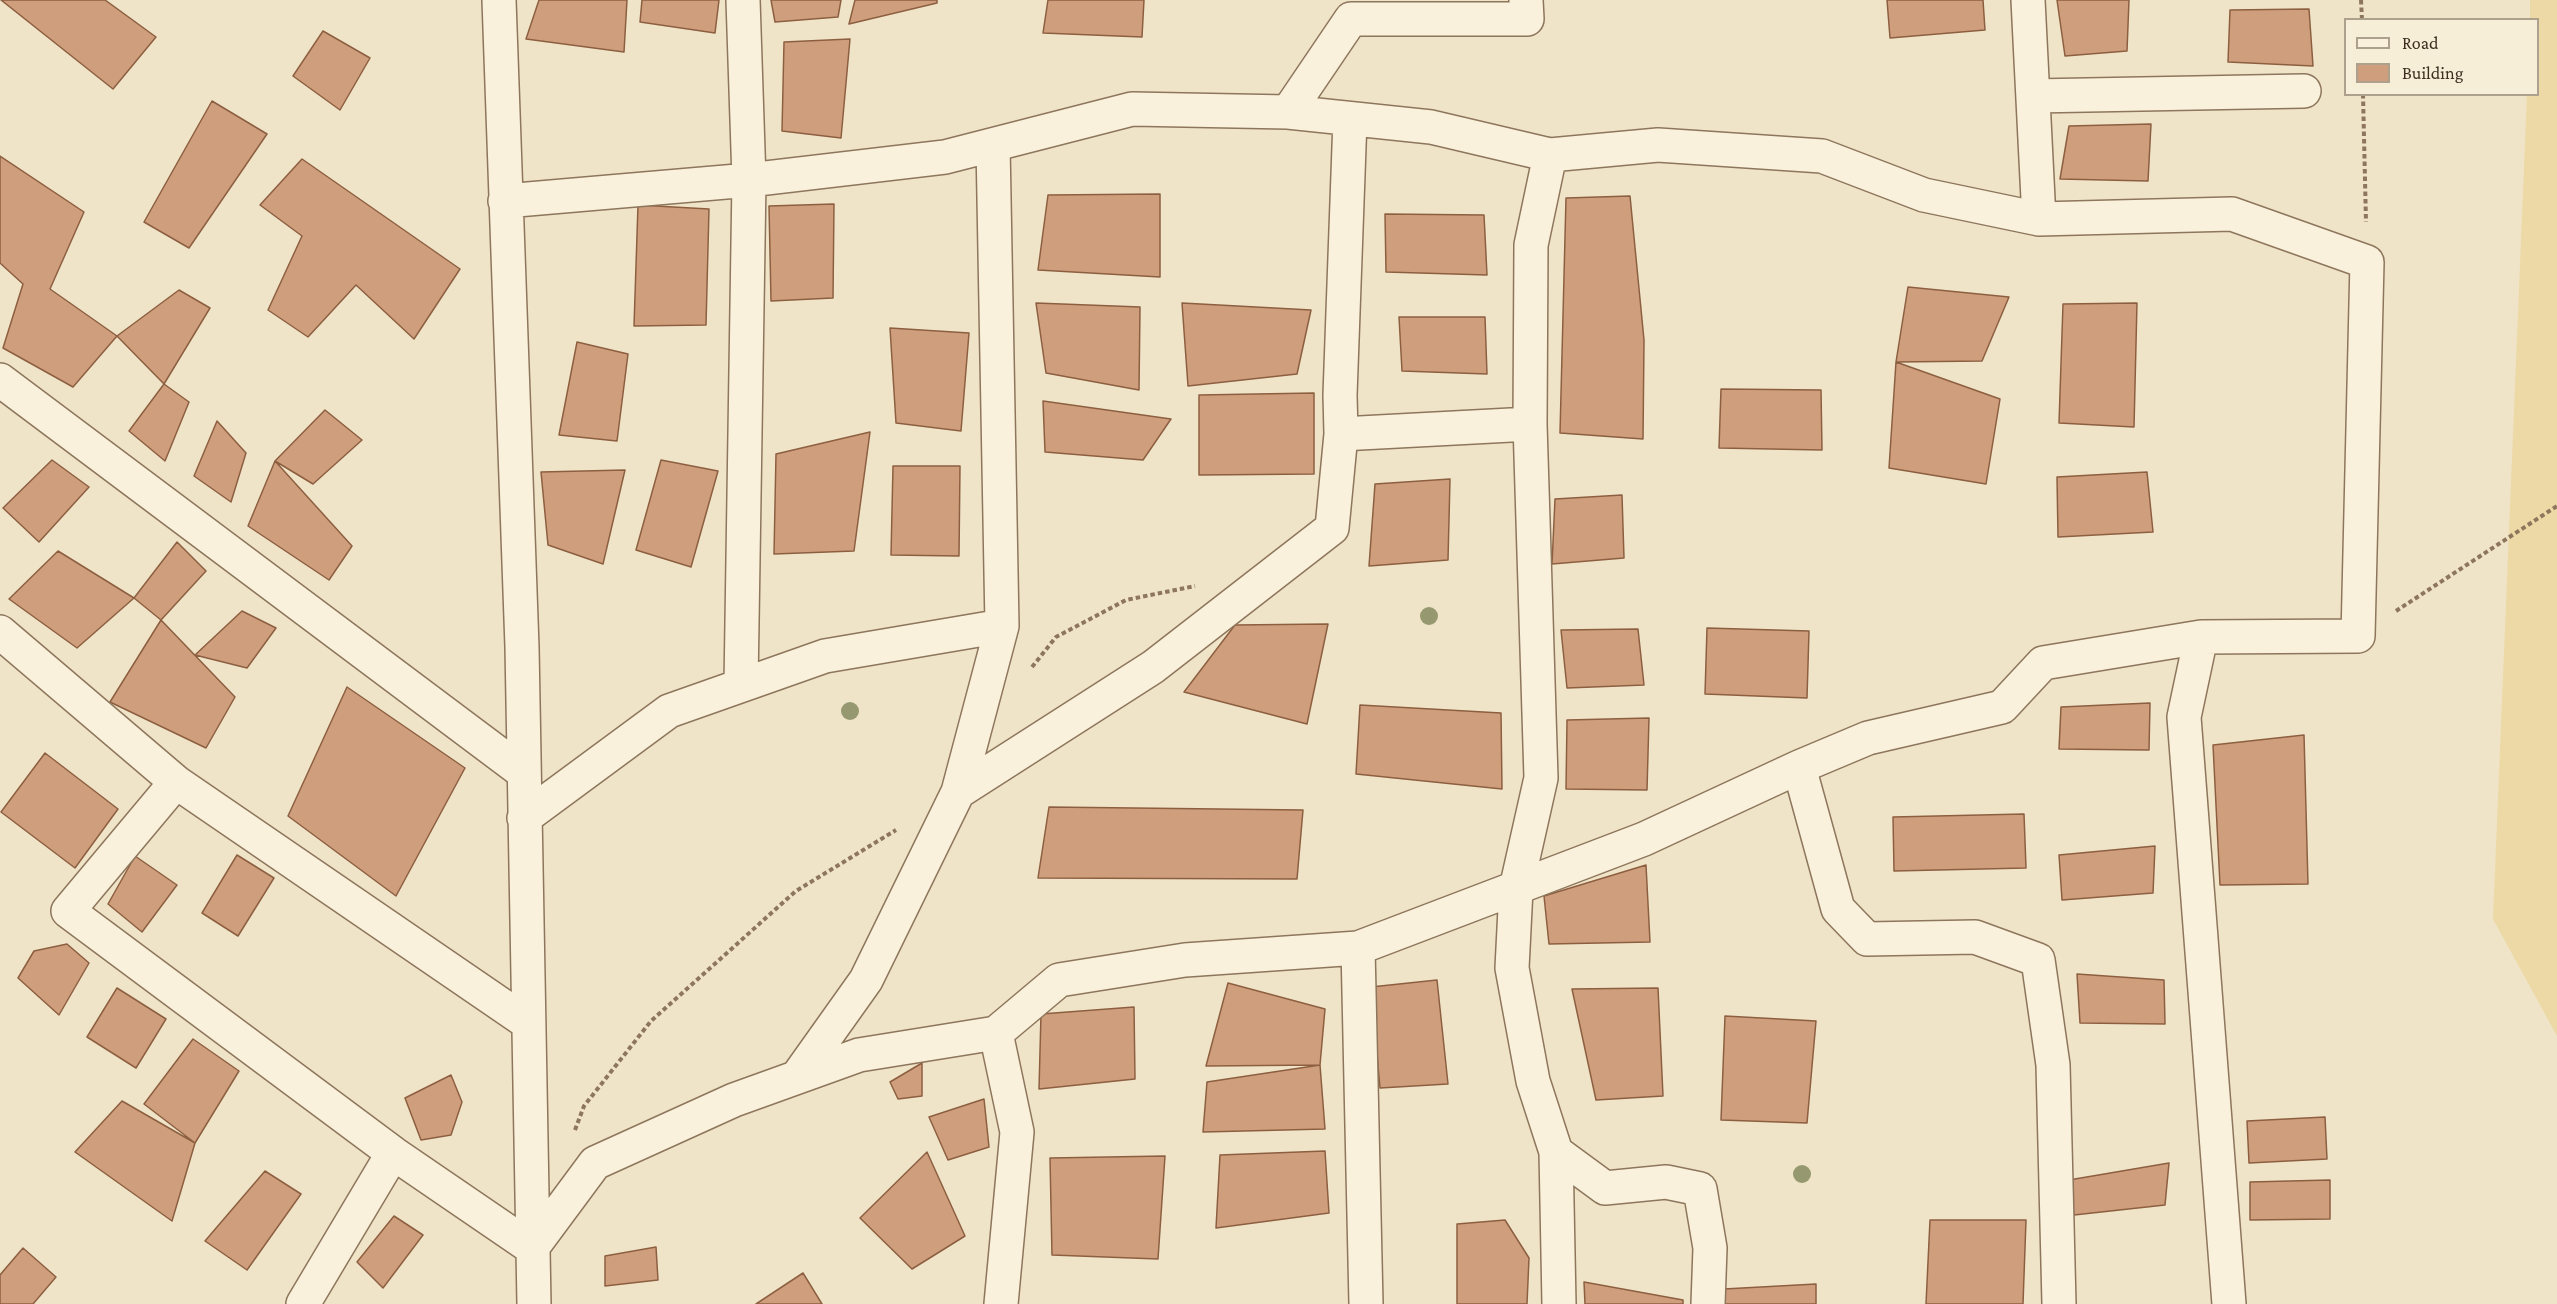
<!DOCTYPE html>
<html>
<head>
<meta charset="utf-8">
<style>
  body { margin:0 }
  #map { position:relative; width:2557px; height:1304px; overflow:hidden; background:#f0e4c8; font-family:"Crimson Pro",serif }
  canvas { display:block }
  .legend { position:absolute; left:2344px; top:18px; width:195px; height:78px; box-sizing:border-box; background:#f7eed8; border:2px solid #ada18e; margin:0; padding:8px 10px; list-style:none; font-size:18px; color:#3d2e20 }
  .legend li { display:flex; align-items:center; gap:12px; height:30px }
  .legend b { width:30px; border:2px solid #ada18e }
</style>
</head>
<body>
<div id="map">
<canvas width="2557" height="1304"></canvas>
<ul class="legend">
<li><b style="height:8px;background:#faf1dc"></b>Road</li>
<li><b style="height:16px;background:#cf9f7d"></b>Building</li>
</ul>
</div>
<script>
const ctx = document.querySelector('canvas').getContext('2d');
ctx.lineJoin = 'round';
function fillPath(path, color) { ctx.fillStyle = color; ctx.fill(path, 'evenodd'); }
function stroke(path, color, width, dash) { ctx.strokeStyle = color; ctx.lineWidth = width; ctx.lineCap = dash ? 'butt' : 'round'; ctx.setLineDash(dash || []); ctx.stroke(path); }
const sand = new Path2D(`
  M2530 0H2557V1036L2493 919 2527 95 2538 94V20L2530 19Z`);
const building = new Path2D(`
  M1 0H105L156 37 113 89Z
  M539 0H627L624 52 526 39Z
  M642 0H719L715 33 640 22Z
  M771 0H841L838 17 775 22Z
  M855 0H937V3L849 24Z
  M1048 0H1144L1142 37 1043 33Z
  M1887 0H1983L1985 30 1890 38Z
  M2057 0H2129L2127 51 2065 56Z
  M2309 9 2313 66 2228 62 2230 10Z
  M323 31 370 58 340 110 293 76Z
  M850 39 841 138 782 131 784 42Z
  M212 101 267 134 189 248 144 222Z
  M2151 124 2148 181 2060 179 2069 126Z
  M0 156 84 212 50 289 117 336 73 387 3 348 23 284 0 263Z
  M302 159 460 269 414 339 356 285 308 337 268 310 302 236 260 205Z
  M1160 194V277L1038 270 1048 195Z
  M1630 196 1644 340 1643 439 1560 433 1566 198Z
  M834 204 833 298 771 301 769 206Z
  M638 205 709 209 706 325 634 326Z
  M1385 214 1484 215 1487 275 1386 272Z
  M1908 287 2009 297 1982 361 1896 362Z
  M179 290 210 308 164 384 117 336Z
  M1036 303 1140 307 1139 390 1046 373Z
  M1182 303 1311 310 1297 374 1188 386Z
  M2137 303 2134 427 2059 423 2063 304Z
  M1399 317H1485L1487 374 1402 371Z
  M890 328 969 333 961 431 896 423Z
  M577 342 628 354 617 441 559 435Z
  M1896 362 2000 399 1986 484 1889 468Z
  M164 384 189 402 165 461 129 431Z
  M1721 389 1821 390 1822 450 1719 448Z
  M1314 393V474L1199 475V395Z
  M1043 401 1171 419 1143 460 1045 452Z
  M325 410 362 440 313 484 275 461Z
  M217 421 246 453 231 502 194 476Z
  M870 432 854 551 774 554 776 454Z
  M52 460 89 487 39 542 3 508Z
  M661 460 718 471 691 567 636 550Z
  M275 461 352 546 329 580 248 526Z
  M893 466H960L959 556 891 555Z
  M625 470 603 564 548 545 541 472Z
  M2147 472 2153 532 2058 537 2057 477Z
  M1450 479 1448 560 1369 566 1375 484Z
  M1622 495 1624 558 1552 564 1555 499Z
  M177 542 206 571 161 620 134 598Z
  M58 551 134 598 77 648 9 599Z
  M242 611 276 628 247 668 195 655Z
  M161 620 235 697 206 748 110 702Z
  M1328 624 1307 724 1184 692 1235 625Z
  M1707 628 1809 631 1807 698 1705 694Z
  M1638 629 1644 685 1567 688 1561 630Z
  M347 687 465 768 396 896 288 816Z
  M2150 703 2149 750 2059 749 2061 707Z
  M1360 705 1501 713 1502 789 1356 774Z
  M1649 718 1647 790 1566 789 1567 720Z
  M2304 735 2308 884 2220 885 2213 745Z
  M45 753 118 809 75 868 1 812Z
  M1049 807 1303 810 1297 879 1038 878Z
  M2024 814 2026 868 1894 871 1893 817Z
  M2155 846 2153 893 2062 900 2059 855Z
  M237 855 274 878 238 936 202 913Z
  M135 856 177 885 142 932 108 904Z
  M1646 865 1650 942 1549 944 1544 896Z
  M67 944 89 963 59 1015 18 978 34 951Z
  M2077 974 2164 980 2165 1024 2080 1023Z
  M1437 980 1448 1084 1380 1088 1371 987Z
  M1228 983 1325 1009 1320 1065 1206 1066Z
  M117 988 166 1019 136 1068 87 1037Z
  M1658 988 1663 1096 1596 1100 1572 989Z
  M1134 1007 1135 1079 1039 1089 1041 1014Z
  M1725 1016 1816 1021 1807 1123 1721 1120Z
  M193 1039 239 1071 195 1143 144 1104Z
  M922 1063V1096L898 1099 890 1082Z
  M1320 1065 1325 1129 1203 1132 1207 1082Z
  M451 1075 462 1102 451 1135 421 1140 405 1098Z
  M984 1099 989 1147 948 1160 929 1117Z
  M122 1101 195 1143 172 1221 75 1152Z
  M2325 1117 2327 1159 2249 1163 2247 1121Z
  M1325 1151 1329 1213 1216 1228 1220 1155Z
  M927 1152 965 1236 912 1269 860 1218Z
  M1165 1156 1158 1259 1052 1255 1050 1158Z
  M2169 1163 2165 1205 2074 1215 2069 1180Z
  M265 1171 301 1194 247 1270 205 1241Z
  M2330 1180V1219L2250 1220V1182Z
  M394 1216 423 1235 383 1288 357 1262Z
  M1505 1220 1529 1258 1527 1304H1457V1224Z
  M1930 1220H2026L2023 1304H1926Z
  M656 1247 658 1280 605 1286V1256Z
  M23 1248 56 1277 33 1304H0V1275Z
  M803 1273 822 1304H756Z
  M1584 1282 1683 1300V1304H1585Z
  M1816 1284V1304H1723L1724 1289Z`);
const path = new Path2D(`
  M2361 0 2362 20
  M2363 94 2366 222
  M2396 611 2557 506
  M1032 667 1056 637 1126 600 1195 586
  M575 1130 584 1106 651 1021 796 891 896 830`);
const minor = new Path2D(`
  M499 0 522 647 534 1304
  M2028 0 2039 219
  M2033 96 2304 91
  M505 201 749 180 945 157 1132 109 1288 112 1351 19H1527L1526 0
  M0 380 523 772
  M1530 424 1541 778 1516 889 1512 968 1533 1081 1556 1152 1605 1188 1666 1182 1700 1189 1710 1248 1708 1304
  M1341 434 1340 395 1350 119
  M0 632 176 782 68 911 393 1153
  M2201 637 2184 717 2229 1304
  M741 685 749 180 743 0
  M1799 767 1838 909 1867 939 1975 937 2038 960 2053 1065 2059 1304
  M176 782 528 1023
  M958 792 1153 667 1332 528 1341 434 1530 424 1531 245 1550 155
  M524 818 669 711 825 656 1002 626
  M1358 948 1366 1304
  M797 1077 866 980 958 792 1002 626 993 145
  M1556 1152 1559 1304
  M303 1304 393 1153 532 1248 595 1163 734 1100 859 1055 996 1033
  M1001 1304 1017 1132 996 1033 1059 980 1185 960 1358 948 1644 839 1799 767 1868 738 2002 707 2043 663 2201 637 2358 636 2367 262 2232 214 2039 219 1924 195 1822 156 1658 145 1550 155 1431 127 1288 112`);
const trees = [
  [1429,616],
  [850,711],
  [1802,1174]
];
fillPath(sand, '#ecd9a5');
fillPath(building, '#cf9f7d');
stroke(building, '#8d5f41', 1.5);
stroke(minor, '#8d765c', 36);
stroke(path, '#8d765c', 4, [4.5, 3]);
stroke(minor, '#faf1dc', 33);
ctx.fillStyle = '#96986f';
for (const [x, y] of trees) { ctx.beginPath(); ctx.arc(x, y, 9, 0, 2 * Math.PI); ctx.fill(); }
</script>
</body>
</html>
